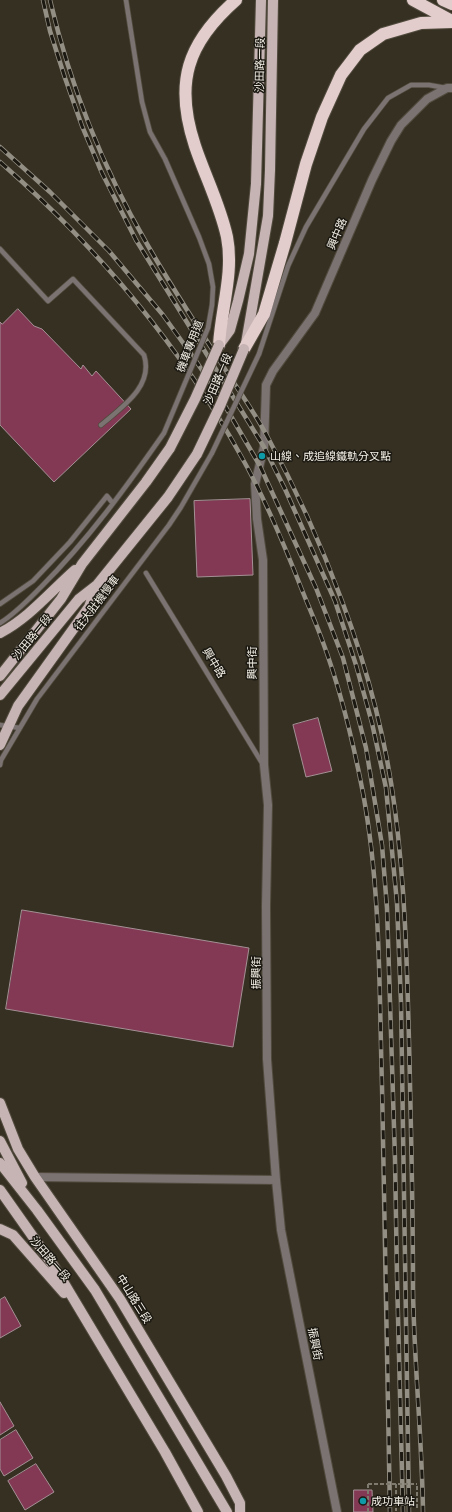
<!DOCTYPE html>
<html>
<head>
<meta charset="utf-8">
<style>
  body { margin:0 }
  canvas { display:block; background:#363022 }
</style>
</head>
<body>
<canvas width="452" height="1512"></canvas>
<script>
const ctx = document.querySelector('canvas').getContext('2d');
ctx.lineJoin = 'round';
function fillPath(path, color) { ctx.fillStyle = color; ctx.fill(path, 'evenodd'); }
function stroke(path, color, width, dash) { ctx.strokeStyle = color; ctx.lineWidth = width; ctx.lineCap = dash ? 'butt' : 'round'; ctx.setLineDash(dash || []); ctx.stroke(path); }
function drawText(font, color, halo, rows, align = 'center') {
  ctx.font = font + ' "Exo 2","Noto Sans TC",sans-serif'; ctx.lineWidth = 3; ctx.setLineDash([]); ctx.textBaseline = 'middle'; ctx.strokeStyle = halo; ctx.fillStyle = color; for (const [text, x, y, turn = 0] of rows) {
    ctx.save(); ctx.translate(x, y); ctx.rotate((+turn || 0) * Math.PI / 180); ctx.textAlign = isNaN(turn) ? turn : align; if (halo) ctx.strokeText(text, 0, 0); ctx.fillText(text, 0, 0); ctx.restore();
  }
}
const building = new Path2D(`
  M18 309 34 326 42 329 81 369 83 365 92 376 96 371 131 409 54 482 0 425V322L2 324Z
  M250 499 253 575 197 577 194 501Z
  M318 718 332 771 306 777 293 725Z
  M22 910 249 948 233 1047 6 1009Z
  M5 1297 21 1326 0 1338V1300Z
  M0 1402 14 1426 0 1435Z
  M16 1430 33 1458 4 1476 0 1469V1440Z
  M36 1464 54 1492 25 1510 8 1481Z
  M354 1490H372L373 1512H354Z`);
const path = new Path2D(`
  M368 1484V1512
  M396 1484V1511
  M417 1508V1484`);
const lane = new Path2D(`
  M126 0 142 102 150 132 165 159 199 237 209 264 213 287 212 305 208 328
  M0 249 48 301 73 279 144 355C154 386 122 407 101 425
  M259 354 288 266 306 227 364 129 388 98 411 85H429L446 88
  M146 573 262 763
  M0 604 33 581 70 542 107 496 111 501
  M0 623C15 614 29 599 41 587 88 540 127 486 164 433
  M0 725 20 728
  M0 765 1 760 37 699 169 525 181 507 212 453`);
const street = new Path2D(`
  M35 1177 276 1180
  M337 1512 281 1230 276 1180 267 1059 266 906 268 805 264 765 263 560 257 519 255 484 264 447 266 385 273 371 315 313 372 180 391 141 401 125 427 99 447 88H452`);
const primary = new Path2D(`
  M246 343 268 216 270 170 273 0
  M219 345 230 330 238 301 249 254 256 184 261 0
  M0 633C29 618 50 592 75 570
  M0 676 61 599 82 564 146 482 170 448
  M0 695 79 599 97 585 168 497 197 454
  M0 745 18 706 89 607 97 585
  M0 1103 18 1149 35 1177 120 1299 226 1476 240 1503V1512
  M0 1141 22 1183
  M0 1163 37 1210 95 1290 227 1512
  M0 1190 55 1268 165 1452 198 1512
  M0 1229 13 1235 64 1293`);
const highway = new Path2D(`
  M413 0 452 21
  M443 0 452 4
  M219 345C221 309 234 273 227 237 220 205 205 176 195 146 174 83 187 43 236 0
  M244 349 264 314 285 243 306 164 322 117 341 75 360 50 383 34 421 23 452 22`);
const rail = new Path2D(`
  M43 0 50 31 65 78 82 126 102 173 136 240 264 447 285 489 335 601 356 665 372 723 386 788 397 903 401 1003 409 1512
  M50 0C70 85 103 168 147 244 171 286 197 326 223 366 237 388 253 410 266 434 295 487 321 544 342 601 367 668 386 739 395 810 405 886 407 964 409 1041 411 1123 413 1206 413 1289 414 1363 422 1437 423 1512
  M0 147 50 192 109 251 163 315 196 361 221 399 260 466 316 588 343 658 366 748 382 845 387 908 395 1159 397 1277 403 1512
  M0 162C96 246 179 344 241 456 265 498 284 544 302 590 308 605 315 621 321 637 340 687 353 741 363 793 381 890 379 988 382 1086 386 1228 388 1370 390 1512`);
const pathBridge = new Path2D(`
  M368 1484H417`);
const laneBridge = new Path2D(`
  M164 433 208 328
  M212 453 259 354`);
const primaryBridge = new Path2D(`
  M170 448 195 399 219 345
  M197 454 220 406 244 349`);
const markers = [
  [262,456,4,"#0f9aa8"],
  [363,1501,4,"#0f9aa8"]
];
const streetNames = [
  ["沙田路一段",260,65,-89],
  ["興中路",337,234,-67],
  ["機車專用道",190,346,-69],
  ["沙田路一段",218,379,-67],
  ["往大肚機慢車",97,603,-53],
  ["沙田路一段",32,637,-51],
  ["興中路",214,663,59],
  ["興中街",252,663,-90],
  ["振興街",256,973,-90],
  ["沙田路一段",50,1259,49],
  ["中山路三段",134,1299,58],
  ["振興街",315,1344,79]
];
const poiNames = [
  ["山線、成追線鐵軌分叉點",270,456],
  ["成功車站",371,1501]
];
fillPath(building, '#833954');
stroke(building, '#a49095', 1);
stroke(lane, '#514b3e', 6);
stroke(street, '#514b3e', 10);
stroke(primary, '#514b3e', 12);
stroke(highway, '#514b3e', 14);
stroke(path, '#7f7a6e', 2, [4, 2]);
stroke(lane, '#7b7272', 4.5);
stroke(street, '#7b7272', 8);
stroke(primary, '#c6b3b3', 10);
stroke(highway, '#e3cdcc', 12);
stroke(rail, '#948f84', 4.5);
stroke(rail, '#1b1912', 3, [9]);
stroke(laneBridge, '#514b3e', 6, []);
stroke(primaryBridge, '#514b3e', 12, []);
stroke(pathBridge, '#7f7a6e', 2, [4, 2]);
stroke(laneBridge, '#7b7272', 4.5);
stroke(primaryBridge, '#c6b3b3', 10);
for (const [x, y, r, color] of markers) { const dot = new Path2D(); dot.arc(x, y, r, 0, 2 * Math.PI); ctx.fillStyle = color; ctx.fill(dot); stroke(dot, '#1b1912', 1.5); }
drawText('11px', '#f5f1e8', '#1b1912', streetNames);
drawText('11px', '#f5f1e8', '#1b1912', poiNames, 'left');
</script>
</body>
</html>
